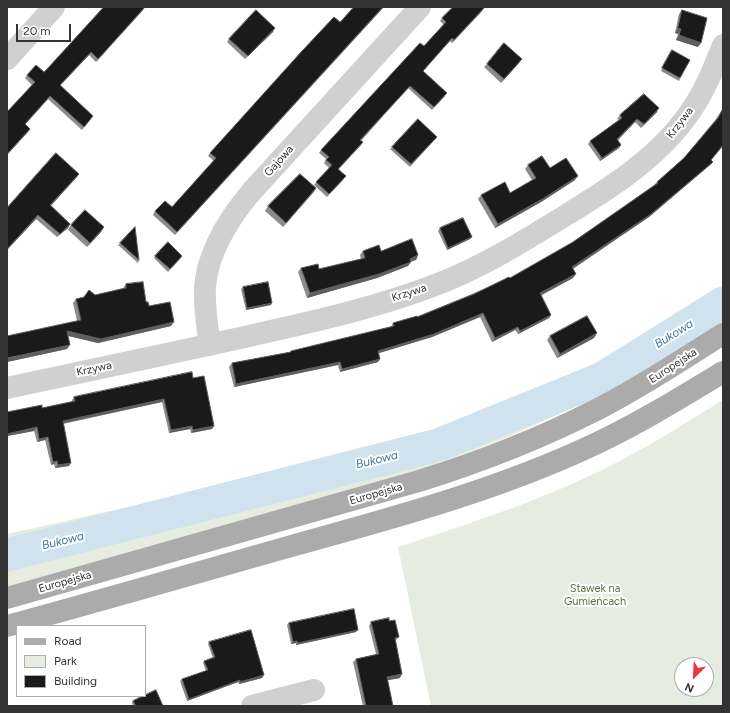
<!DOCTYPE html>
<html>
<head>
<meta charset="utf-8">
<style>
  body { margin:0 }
  #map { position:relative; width:730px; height:713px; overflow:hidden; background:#fff; font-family:Figtree,sans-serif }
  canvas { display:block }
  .frame { position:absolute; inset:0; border:8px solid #333; pointer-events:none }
  .legend { position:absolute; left:16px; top:625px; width:130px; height:72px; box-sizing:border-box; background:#fff; border:1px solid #adadad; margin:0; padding:5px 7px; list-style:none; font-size:12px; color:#333 }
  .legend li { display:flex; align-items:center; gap:8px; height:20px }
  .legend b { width:20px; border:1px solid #adadad }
  .north { position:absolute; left:674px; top:657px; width:40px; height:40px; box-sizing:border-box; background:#fff; border:1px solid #adadad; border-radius:50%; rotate:204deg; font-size:11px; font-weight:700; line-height:16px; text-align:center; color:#333 }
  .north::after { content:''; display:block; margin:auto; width:14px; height:18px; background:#e63946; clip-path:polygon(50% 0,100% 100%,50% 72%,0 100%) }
  .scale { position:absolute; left:16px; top:24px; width:55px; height:18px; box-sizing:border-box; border:2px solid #333; border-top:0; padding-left:5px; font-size:12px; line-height:14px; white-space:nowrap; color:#333; -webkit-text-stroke:3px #fff; paint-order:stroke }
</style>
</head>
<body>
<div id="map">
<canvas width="730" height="713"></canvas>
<div class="frame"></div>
<ul class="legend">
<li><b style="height:5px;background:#ababab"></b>Road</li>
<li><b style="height:11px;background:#e6ecdf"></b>Park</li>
<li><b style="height:11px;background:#1a1a1a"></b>Building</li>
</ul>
<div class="north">N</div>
<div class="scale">20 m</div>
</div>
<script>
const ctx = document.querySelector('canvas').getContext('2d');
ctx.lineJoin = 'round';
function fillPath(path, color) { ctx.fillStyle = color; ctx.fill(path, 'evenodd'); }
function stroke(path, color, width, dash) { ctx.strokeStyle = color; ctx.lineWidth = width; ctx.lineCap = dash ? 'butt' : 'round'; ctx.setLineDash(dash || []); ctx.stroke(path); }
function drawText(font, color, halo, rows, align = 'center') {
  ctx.font = font + ' Figtree,sans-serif'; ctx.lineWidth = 4; ctx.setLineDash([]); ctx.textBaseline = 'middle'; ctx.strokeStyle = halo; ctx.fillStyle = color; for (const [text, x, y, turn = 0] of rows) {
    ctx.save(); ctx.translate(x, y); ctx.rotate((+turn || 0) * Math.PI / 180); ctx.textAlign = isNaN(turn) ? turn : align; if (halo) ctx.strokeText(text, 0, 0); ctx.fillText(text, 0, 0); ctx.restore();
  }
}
const green = new Path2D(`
  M617 350 637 373 579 405 506 438 427 468 7 587V534L280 473 492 415 540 396Z
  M723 400V706H431L398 547C472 523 539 501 608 467 647 448 685 423 723 400ZM682 665H706V689H682Z`);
const river = new Path2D(`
  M7 555 438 445 603 378 723 303`);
const minor = new Path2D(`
  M7 59 54 7
  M210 345C207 326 204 306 205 287 208 251 230 217 252 191L420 7
  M7 388C95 369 183 351 271 331 329 318 388 304 443 282 485 265 524 241 563 217 607 190 654 161 685 119 702 97 713 71 723 45
  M252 706 314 690`);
const major = new Path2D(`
  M7 598 419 481C480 462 539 439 596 410 640 388 681 360 723 334
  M7 626C103 600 199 572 295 545 396 517 497 490 593 445 638 424 680 398 723 372`);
const wall = new Path2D(`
  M143 10 96 62 89 55 60 85 91 119 82 130 48 99 25 124 30 129 7 155V112L32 85 25 78 27 75 44 72Z
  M682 10 698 47 676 40 678 34 675 33 679 14Z
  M482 11 452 43 450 41 423 71 445 96 432 110 408 88 361 141V145L339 169 344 179 327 197 314 185 329 168 324 163 326 159 319 153 321 150 424 46 444 25 440 21 442 18Z
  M334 17 175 235 153 215 155 211 172 207 214 161 208 156 210 153Z
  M273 32 245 59 227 42 229 39Z
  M671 52 680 78 679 81 661 71Z
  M519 63 501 83 484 67 487 64Z
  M723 108V146L711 160 710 165 649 217 573 269V278L541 295 551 315 549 318 518 334 515 330 492 342 480 317 432 337 379 353 378 362 340 372 338 365 234 387 229 367 232 363 290 352 291 351 391 327 393 323 417 317 510 278 573 242 654 185 657 182 684 158 716 119Z
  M657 112 641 128 635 122 618 140 621 145 619 148 600 161 588 144 590 141 619 120 617 119 620 115Z
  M437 137 410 167 390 149 392 147Z
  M528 165 550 168 575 180 541 202 495 228 478 199 481 195 510 193 532 180 525 169Z
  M79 174 76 178 51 205 70 224 68 228 57 237 36 219 7 250V208Z
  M316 188 283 227 265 211 268 206Z
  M71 225 104 227 101 232 87 247 68 230Z
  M440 228 472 237 470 239 447 250 438 231Z
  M120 243 139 260 138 263 118 245Z
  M363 251H381L418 255 416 260 411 261 408 266 377 278 307 298 298 272 301 268 319 269 361 259 360 255Z
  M155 256 181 258 168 272 154 258Z
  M126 284 146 302 149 306 171 326 98 343 68 336 67 349 7 362 77 321 73 303 76 299 84 298 89 290 95 295 123 288Z
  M243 287 271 305 246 310 241 289Z
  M597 333 594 338 557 358 547 340 550 336Z
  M193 378 214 426 212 429 191 433 190 429 169 433 162 402 63 424 69 466 55 468 54 464 51 465 45 440 37 442 34 431 7 436V412L42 408 72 402V400L74 397Z
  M389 621 399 637 395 641 400 678 387 680 393 706H363L353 662 356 659 376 654 369 626 371 622Z
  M289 623 356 632 296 645V643L291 644 287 625Z
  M209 642 262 678 239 684 238 682 187 701 180 681 182 679 206 671 203 663 204 661 213 658 208 644Z
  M133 701 163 706H133L132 703Z`);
const shadedWall = new Path2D(`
  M145 7 143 10 96 62 98 59Z
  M383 7H384L175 235 177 232Z
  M484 8 482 11 452 43 454 40Z
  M275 28 273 32 245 59 248 56Z
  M678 28 681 29 678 34 675 33Z
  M679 35 701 43 698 47 676 40Z
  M91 52 89 55 58 88 60 85Z
  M522 59 519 63 501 83 504 79Z
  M410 86 408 88 358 143 360 140Z
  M50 96 48 99 23 127 25 124Z
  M659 108 657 112 641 128 644 124Z
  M637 119 635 122 615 143 617 139Z
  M30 129 28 132 7 155V154Z
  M363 142 361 145 336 171 338 169Z
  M621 145 619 148 600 161 602 158Z
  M713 162 710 165 649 217 569 271 572 267Z
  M79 174 76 178 48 209 50 205Z
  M578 176 575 180 541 202 495 228 498 224Z
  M316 188 313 193 283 227 286 223Z
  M38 215 36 219 7 250 8 248Z
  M70 224 68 228 57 237Z
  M104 227 101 232 87 247 90 243Z
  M472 237 470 239 447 250 448 248Z
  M418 255 416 260 407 263 410 259Z
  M411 262 408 266 377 278 307 298 310 293Z
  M576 274 573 278 538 297 540 293Z
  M272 303 271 305 246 310 247 308Z
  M483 313 480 317 432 337 376 354 378 351Z
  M551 315 549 318 518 334 520 331Z
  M174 322 171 326 98 343 65 335 67 331Z
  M518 327 515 330 492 342 495 338Z
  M597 333 594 338 557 358 560 354Z
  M70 345 67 349 7 362V358Z
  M380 359 378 362 340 372 342 369Z
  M340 362 338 365 234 387 236 384Z
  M164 399 162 402 60 424 63 421Z
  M192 426 190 429 169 433 171 430Z
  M214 426 212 429 191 433 193 430Z
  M37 427 34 431 7 436V434Z
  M48 437 45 440 37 442 39 439Z
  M57 461 54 464 51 465 53 462Z
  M71 463 69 466 55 468 58 465Z
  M358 630 356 632 296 645 298 643Z
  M297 641 296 643 291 644 293 642Z
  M402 674 400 678 384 681 387 677Z
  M264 675 262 678 239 684 240 682Z
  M240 680 238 682 187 701 189 699Z`);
const building = new Path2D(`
  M104 7H145L98 59 91 52 60 85 93 116 84 127 50 96 25 124 30 129 7 154V112L35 82 27 75 36 65 44 72Z
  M354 7H383L177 232 155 211 165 201 172 207 216 158 210 153 302 51 334 17 340 22Z
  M453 7H483L484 8 454 40 452 38 423 71 447 93 434 107 410 86 360 140 363 142 338 169 346 176 329 194 316 182 332 165 326 160 329 157 321 150 420 43 424 46 446 22 442 18Z
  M256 10 275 28 248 56 229 39Z
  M682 10 707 18 701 43 679 35 681 29 678 28Z
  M504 43 522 59 504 79 487 64Z
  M672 50 690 60 680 78 662 68Z
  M644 94 659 108 644 124 637 119 617 139 621 145 602 158 590 141 622 118 620 115Z
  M723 109V145L711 160 713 162 651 214 572 267 576 274 540 293 551 315 520 331 518 327 495 338 483 313 434 334 378 351 380 359 342 369 340 362 236 384 232 363 291 352V351L394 326 393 323 417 316V317L474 294 509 277 510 278 573 242 658 183 657 182 684 158 718 118Z
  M418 119 437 137 411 164 392 147Z
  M56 153 79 174 50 205 70 224 60 234 38 215 8 248H7V208Z
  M542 156 550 168 566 158 578 176 544 198 498 224 481 195 505 182 510 193 536 178 528 165Z
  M300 174 316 188 286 223 268 206Z
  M85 210 104 227 90 243 71 225Z
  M463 218 472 237 448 248 440 228Z
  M135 227 139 260 120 243Z
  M412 239 418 255 410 259 411 262 379 274 310 293 301 268 318 264 319 269 365 258 363 251 379 245 381 251Z
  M168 242 182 256 170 269 155 256Z
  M143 282 146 302H148L149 306 170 302 174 322 101 339 67 331 70 345 7 358V336L81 320 76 299 84 297 89 290 95 295 126 288V284Z
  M268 282 272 303 247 308 243 287Z
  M587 316 597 333 560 354 550 336Z
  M192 372 193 378 204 376 214 426 193 430 192 426 171 430 164 399 63 421 71 463 58 465 57 461 53 462 48 437 39 439 37 427 7 434V412L42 405V408L75 401 74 397Z
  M354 609 358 630 298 643 297 641 293 642 289 623Z
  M389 618V621L395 620 399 637 395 638 402 674 387 677 393 706H366L356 659 379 654 371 622Z
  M251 630 264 675 240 682V680L189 699 182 679 208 670 204 661 215 657 209 642Z
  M156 690 163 706H136L133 701Z`);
const streetNames = [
  ["Krzywa",680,123,-52],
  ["Gajowa",279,161,-48],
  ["Krzywa",409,293,-18],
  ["Europejska",673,366,-33],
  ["Krzywa",94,369,-12],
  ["Europejska",376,494,-16],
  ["Europejska",65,582,-16]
];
const parkNames = [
  ["Stawek na",595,589],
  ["Gumieńcach",595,602]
];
const waterNames = [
  ["Bukowa",674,334,-32],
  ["Bukowa",377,460,-14],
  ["Bukowa",63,541,-14]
];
fillPath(green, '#e6ecdf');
stroke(river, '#cfe2ee', 33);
stroke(minor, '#d0d0d0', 22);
stroke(major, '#ababab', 22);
fillPath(wall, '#8c8c8c');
fillPath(shadedWall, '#5f5f5f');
fillPath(building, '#1a1a1a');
stroke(building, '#5f5f5f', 1);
drawText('11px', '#333', '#fff', streetNames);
drawText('11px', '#56703f', '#fff', parkNames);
drawText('italic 12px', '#3f7597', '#fff', waterNames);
</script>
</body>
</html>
